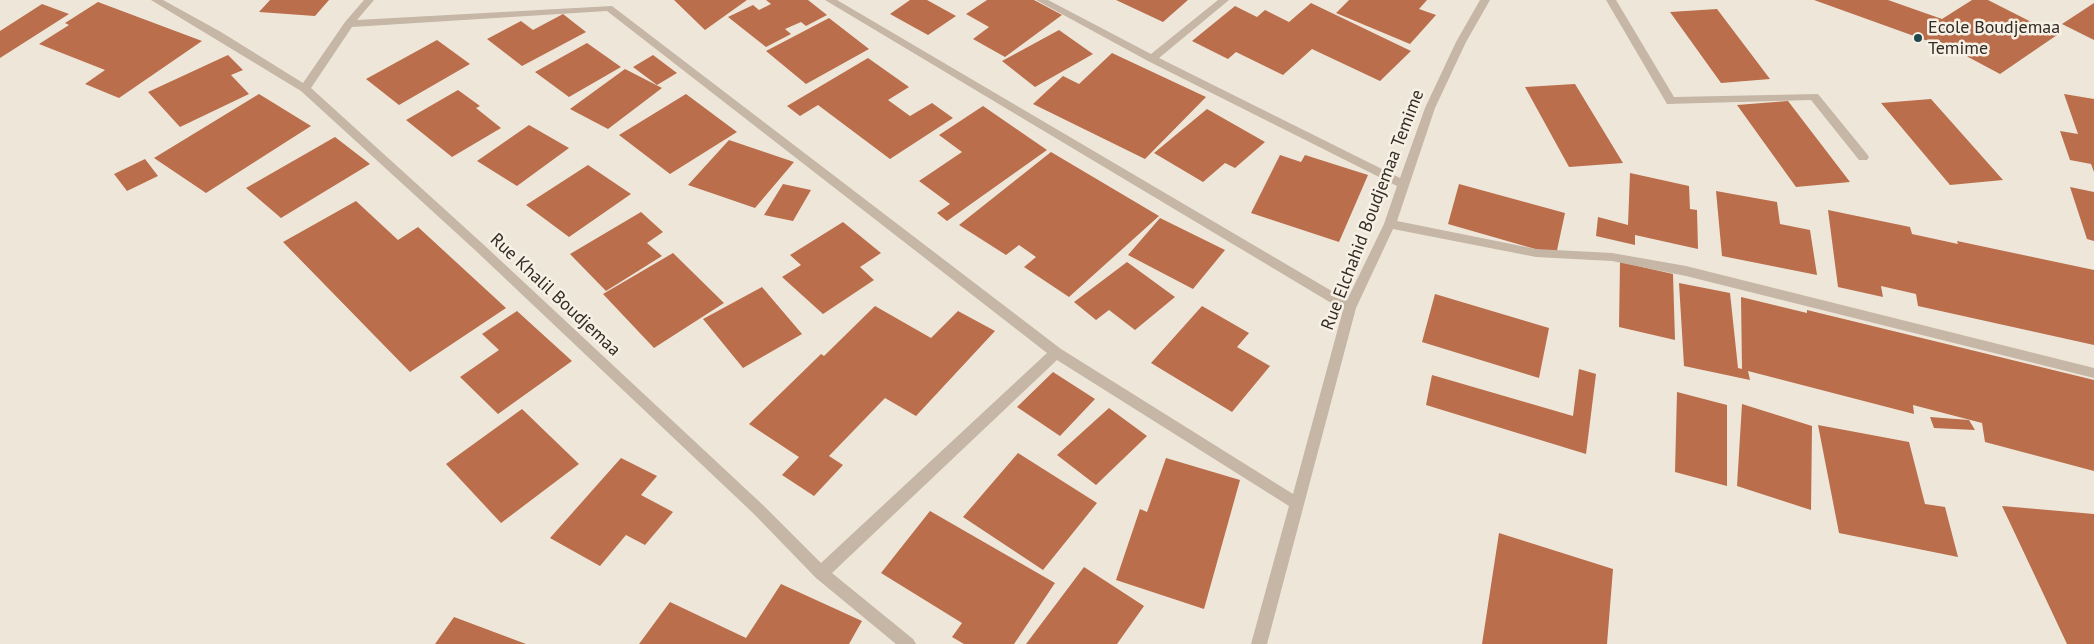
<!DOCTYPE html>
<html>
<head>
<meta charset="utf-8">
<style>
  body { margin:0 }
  canvas { display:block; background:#eee6d9 }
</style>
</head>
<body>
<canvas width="2094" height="644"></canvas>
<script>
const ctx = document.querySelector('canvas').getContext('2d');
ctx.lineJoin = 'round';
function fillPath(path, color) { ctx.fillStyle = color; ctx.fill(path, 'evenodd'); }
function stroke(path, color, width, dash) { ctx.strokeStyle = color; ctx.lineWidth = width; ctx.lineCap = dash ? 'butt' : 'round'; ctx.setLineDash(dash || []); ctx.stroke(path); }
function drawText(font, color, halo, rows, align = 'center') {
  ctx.font = font + ' "PT Sans",sans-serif'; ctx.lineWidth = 5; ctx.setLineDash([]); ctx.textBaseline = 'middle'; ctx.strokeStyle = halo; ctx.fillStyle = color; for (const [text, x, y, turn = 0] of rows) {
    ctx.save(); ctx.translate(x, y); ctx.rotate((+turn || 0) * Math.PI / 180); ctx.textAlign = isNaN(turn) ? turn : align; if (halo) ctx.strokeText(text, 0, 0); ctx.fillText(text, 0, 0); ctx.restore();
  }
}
const building = new Path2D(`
  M270 0H329L315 16 259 12Z
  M674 0H747L705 30Z
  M766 0H808L827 15 806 26 801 22 785 29 791 34 766 47 728 17 753 5 759 10 771 4Z
  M910 0H927L956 16 928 35 890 14Z
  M987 0H1034L1062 15 1005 57 973 39 989 27 966 14Z
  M1116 0H1188L1163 22Z
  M1349 0H1427L1419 9 1436 15 1410 44 1336 13Z
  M1814 0H1888L1942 19 1972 0H1988L2057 35 2000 74 1940 42 1939 45Z
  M98 2 202 41 119 98 85 84 105 70 39 44 69 25 65 23Z
  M1311 3 1411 51 1380 81 1312 49 1283 75 1236 52 1228 59 1192 41 1235 6 1257 17 1265 10 1289 22Z
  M2094 3V40L2062 24Z
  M42 4 69 14 0 58V31Z
  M1717 9 1770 79 1721 83 1670 12Z
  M563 14 586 32 522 66 487 39 521 21 533 30Z
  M829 18 869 49 806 84 766 51Z
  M1059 30 1093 54 1035 87 1002 61Z
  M437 40 470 64 399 105 366 79Z
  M587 43 621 67 569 97 535 72Z
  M1112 53 1206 97 1145 159 1033 104 1063 76 1079 84Z
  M228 55 243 70 231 75 249 94 180 127 148 92Z
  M653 55 677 73 657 85 633 67Z
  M868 58 909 87 888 100 910 116 932 103 953 118 890 159 818 105 800 116 787 106Z
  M625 69 662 88 608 129 570 109Z
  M1575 84 1623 163 1569 167 1525 87Z
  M458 90 480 106 476 108 501 128 452 157 406 120Z
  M259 94 311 126 206 193 154 158Z
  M686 94 737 132 670 174 619 135Z
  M2064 94 2094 99V172L2091 164 2070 160 2060 131 2078 134Z
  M1931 99 2003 180 1950 185 1881 103Z
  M1788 101 1850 182 1796 187 1737 105Z
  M983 106 1047 150 947 221 937 213 950 204 919 181 962 152 939 135Z
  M1207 109 1265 142 1235 168 1225 163 1203 182 1154 153Z
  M529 125 569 148 517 186 477 161Z
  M335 137 370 164 281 218 246 188Z
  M729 140 794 162 755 208 688 185Z
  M1051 152 1159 216 1069 297 1024 267 1036 257 1019 245 1006 255 959 225Z
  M1280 155 1301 162 1305 155 1368 175 1339 242 1251 213Z
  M145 159 158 176 127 191 114 174Z
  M588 165 631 194 569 237 526 205Z
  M1630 173 1689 186 1690 209 1697 210 1698 249 1635 235V245L1596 236 1598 217 1628 225Z
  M783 184 811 190 793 221 764 215Z
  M1459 184 1565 213 1556 255 1448 224Z
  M2070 187 2094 192V241L2087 239Z
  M1716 191 1777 202 1780 224 1810 230 1817 275 1722 256Z
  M356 201 398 240 418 227 506 308 410 372 283 242Z
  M1828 210 1910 227 1912 234 1958 244 1957 241 2094 270V345L1918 306 1916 294 1881 286 1883 297 1838 287Z
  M641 212 663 232 647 243 662 256 606 291 570 254Z
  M1160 218 1225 250 1193 289 1128 255Z
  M843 222 881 253 860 267 874 280 823 314 782 277 801 265 790 255Z
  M673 253 724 303 654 348 603 294Z
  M1127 262 1175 297 1135 330 1109 310 1096 320 1074 302Z
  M1620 262 1673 274 1675 340 1619 327Z
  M1679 283 1730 293 1738 368 1742 369 1741 297 1807 313V310L2094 380V471L1985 442 1982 423 1913 405 1914 414 1748 371 1750 380 1684 366Z
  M762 287 802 334 743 368 703 319Z
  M1435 294 1549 328 1539 378 1422 342Z
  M875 306 931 338 958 311 995 331 916 416 885 398 829 456 843 465 814 496 782 475 799 457 749 424 821 354 824 356Z
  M1202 306 1249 333 1237 347 1270 366 1232 412 1151 363Z
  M517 311 572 361 498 414 460 377 499 350 482 334Z
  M1579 369 1596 374 1586 454 1426 405 1432 375 1573 416Z
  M1053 372 1095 399 1060 436 1017 407Z
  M1677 392 1727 405V486L1675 472Z
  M1742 404 1812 426 1811 510 1737 486Z
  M1109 408 1147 436 1096 485 1057 455Z
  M522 409 579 464 501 523 446 464Z
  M1930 417 1969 420 1975 430 1934 428Z
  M1818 425 1909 442 1925 504 1945 507 1958 557 1839 533Z
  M1018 453 1097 503 1043 570 963 517Z
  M621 458 657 476 641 495 673 512 645 545 626 535 600 566 550 538Z
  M1166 458 1240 480 1204 609 1116 580 1140 509 1147 512Z
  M2002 506 2094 514V644H2067Z
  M930 511 1055 583 1014 644H964L952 637 962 623 881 573Z
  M1499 533 1613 569 1607 644H1482Z
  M1084 567 1144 606 1117 644H1026Z
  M781 584 862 621 849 644H639L670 602 746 638Z
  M454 617 526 644H435Z`);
const minor = new Path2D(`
  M151 0H163L221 32 303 83 345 22 364 0H374L357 20 612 6 1061 349 1293 494 1343 310 825 0H837L1347 300 1384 224 1397 186 1148 61 1036 0H1048L1151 54 1218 0H1229L1159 58 1400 178 1425 108 1456 42 1480 0H1490L1466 42 1435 108 1397 221 1536 249 1612 253 1686 266 2094 368V378L1686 276 1612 261 1536 257 1393 229 1356 308 1267 644H1251L1289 506 1057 360 832 573 913 639 916 644H896L816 578 754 514 476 251 301 91ZM607 11 1047 353 821 563 764 506 484 245 311 88 352 27Z
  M1606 0H1616L1674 97 1818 94 1867 154 1869 157 1867 160H1859L1811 100 1667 104Z`);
const markers = [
  [1918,38,5,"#20484f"]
];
const poiNames = [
  ["Ecole Boudjemaa",1928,28],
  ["Temime",1928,49]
];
const streetNames = [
  ["Rue Elchahid Boudjemaa Temime",1373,210,-69],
  ["Rue Khalil Boudjemaa",555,295,43]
];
fillPath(building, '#ba6e4b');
fillPath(minor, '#c5b6a6');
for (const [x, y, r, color] of markers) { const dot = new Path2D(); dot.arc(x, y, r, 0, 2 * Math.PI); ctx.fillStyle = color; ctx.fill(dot); stroke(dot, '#f7f0e4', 2); }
drawText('18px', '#322b26', '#f7f0e4', poiNames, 'left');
drawText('18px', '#322b26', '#f7f0e4', streetNames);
</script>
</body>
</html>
